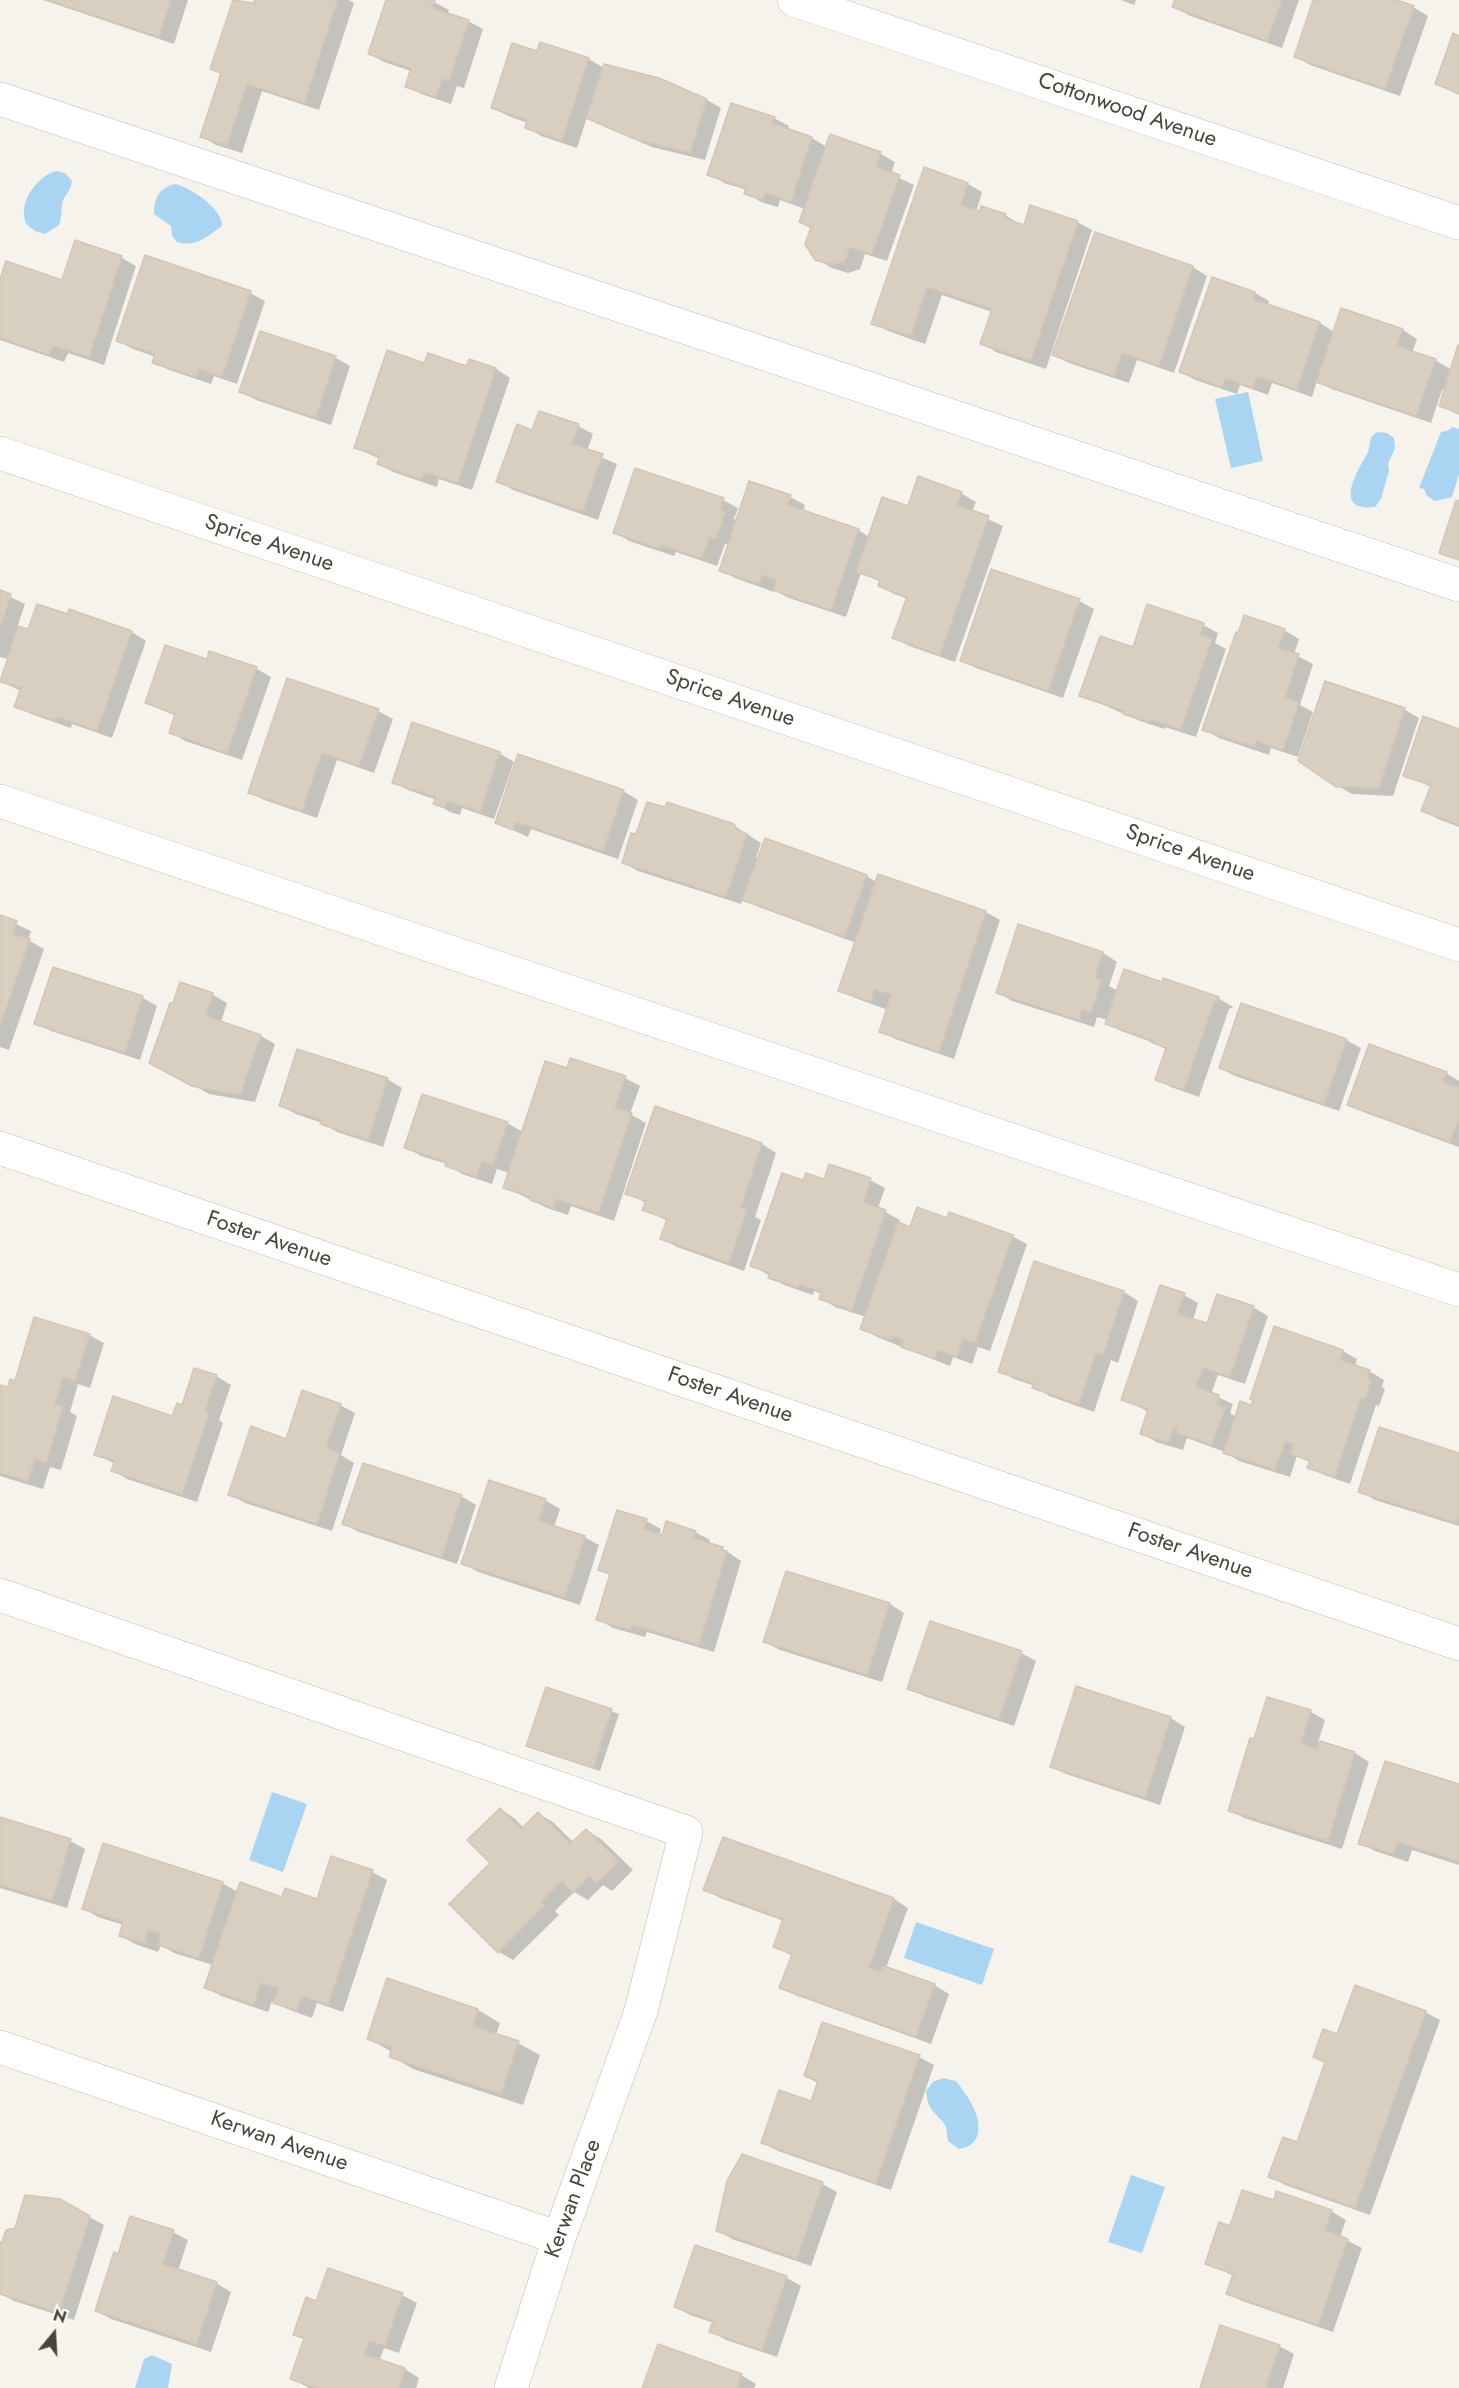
<!DOCTYPE html>
<html>
<head>
<meta charset="utf-8">
<style>
  body { margin:0 }
  #map { position:relative; width:1459px; height:2388px; overflow:hidden; background:#f6f3ec; font-family:Jost,sans-serif }
  canvas { display:block }
  .north { position:absolute; left:24px; top:2304px; width:60px; height:60px; -webkit-text-stroke:4px #fff; paint-order:stroke; rotate:18deg; font-size:16px; font-weight:700; line-height:24px; text-align:center; color:#4b4439 }
  .north::after { content:''; display:block; margin:auto; width:21px; height:27px; background:#4b4439; clip-path:polygon(50% 0,100% 100%,50% 72%,0 100%) }
</style>
</head>
<body>
<div id="map">
<canvas width="1459" height="2388"></canvas>
<div class="north">N</div>
</div>
<script>
const ctx = document.querySelector('canvas').getContext('2d');
ctx.lineJoin = 'round';
function fillPath(path, color) { ctx.fillStyle = color; ctx.fill(path, 'evenodd'); }
function stroke(path, color, width, dash) { ctx.strokeStyle = color; ctx.lineWidth = width; ctx.lineCap = dash ? 'butt' : 'round'; ctx.setLineDash(dash || []); ctx.stroke(path); }
function drawText(font, color, halo, rows, align = 'center') {
  ctx.font = font + ' Jost,sans-serif'; ctx.lineWidth = 4.5; ctx.setLineDash([]); ctx.textBaseline = 'middle'; ctx.strokeStyle = halo; ctx.fillStyle = color; for (const [text, x, y, turn = 0] of rows) {
    ctx.save(); ctx.translate(x, y); ctx.rotate((+turn || 0) * Math.PI / 180); ctx.textAlign = isNaN(turn) ? turn : align; if (halo) ctx.strokeText(text, 0, 0); ctx.fillText(text, 0, 0); ctx.restore();
  }
}
const water = new Path2D(`
  M57 171 65 173 72 181C71 192 63 196 62 204 61 212 62 217 59 225L45 234 35 231 26 224C25 220 23 214 24 210 25 194 41 174 57 171Z
  M175 184C190 187 223 209 222 226 208 236 195 248 177 242L172 236 171 226 154 214C154 198 159 188 175 184Z
  M1248 392 1263 461 1231 468 1215 399Z
  M1453 427 1459 429V474L1452 497 1435 501 1427 496 1424 489 1419 488 1441 432 1447 431Z
  M1377 432 1387 433 1394 438 1395 448 1388 464 1389 470 1381 499 1375 507C1333 512 1356 473 1367 454 1370 449 1369 442 1372 436Z
  M272 1792 307 1804 283 1872 249 1860Z
  M916 1922 994 1949 982 1985 904 1958Z
  M943 2078 956 2081C962 2089 970 2099 974 2109 982 2126 981 2146 959 2149L948 2141 946 2126C935 2111 928 2112 926 2091L933 2082Z
  M1131 2175 1165 2187 1142 2253 1108 2242Z
  M152 2355 172 2364 168 2388H135L144 2359Z`);
const shadow = new Path2D(`
  M43 0H188L174 44Z
  M234 0 255 5 257 0H349L354 3 319 110 262 91 242 153 216 145 202 136 222 74 212 68Z
  M387 0H430L449 10 447 14 468 21 483 29 464 88 457 86 451 104 421 94 407 86 411 71 384 62 370 54Z
  M1121 0H1136L1134 5Z
  M1176 0H1299L1282 48 1188 15 1174 7Z
  M1315 0H1393L1413 7 1428 16 1400 96 1310 65 1295 56Z
  M1459 37V95L1436 84Z
  M541 44 589 59 604 68 707 100 721 108 705 160 652 147 603 126 587 117 577 148 541 136 527 127 528 123 508 116 493 108 538 53Z
  M774 118 789 126 787 130 812 138 827 147 830 136 881 154 895 162 891 174 914 185 887 261 865 254 860 269 848 273 832 268 816 259 812 229 801 222 805 209 780 200 778 207 761 202 746 193 747 190 724 183 709 174Z
  M968 184 982 192 976 212 1005 215 1024 227 1077 222 1092 230 1046 369 996 352 982 343 992 312 942 295 925 344 888 331 873 323Z
  M76 242 122 258 136 266 104 365 68 353 64 362 0 340V284L63 281Z
  M1193 267 1207 276 1174 373 1137 360 1129 383 1069 363 1054 355Z
  M1212 278 1255 293 1269 301 1268 305 1320 323 1334 332 1342 310 1403 330 1417 339 1412 353 1435 360 1452 370 1459 347V415L1441 406 1445 391 1442 390 1431 423 1332 389 1317 381 1312 397 1272 383 1268 395 1240 385 1237 394 1195 380 1181 372Z
  M250 293 265 301 237 384 214 376 211 384 169 370 154 362 156 357 133 349 118 341Z
  M261 333 336 358 350 366 331 425 256 400 241 392Z
  M470 361 496 369 510 378 472 490 439 479 437 487 393 472 379 464 380 459 356 448 425 365 467 368Z
  M540 412 578 426 593 434 587 451 617 464 598 520 513 490 498 481 533 432Z
  M961 493 976 502 972 512 1003 526 955 662 909 646 894 637 908 599 894 594 879 586 881 582 861 573 846 617 789 598 774 590V592L735 578 721 570 729 545 725 544 717 566 676 552 674 556 629 541 615 532 723 500 738 508 734 519 737 521 790 497 805 505 803 512 858 530 870 537 909 508Z
  M0 592 25 604 17 628 29 631 69 616 70 611 132 632 146 641 112 738 72 724 71 728 31 714 16 706 21 691 0 681 8 659 0 657Z
  M1079 601 1094 609 1063 698 976 668 962 660Z
  M1203 625 1218 633 1215 643 1226 649 1196 737 1165 727 1164 729 1140 721 1081 695 1134 649Z
  M1284 630 1299 639 1294 654 1313 664 1300 705 1313 712 1298 757 1271 748 1269 755 1219 738 1204 729Z
  M210 653 257 669 271 677 242 760 185 741 171 732 176 716 147 703 208 661Z
  M1326 683 1405 710 1419 718 1393 796 1352 794 1336 785Z
  M378 711 393 719 374 773 337 760 317 818 264 800 250 792Z
  M1459 731V827L1438 819 1423 811 1431 787 1404 775Z
  M499 753 514 762 494 819 462 808 460 815 450 812 435 803 437 800 408 790 394 782Z
  M623 791 638 800 618 859 531 829 528 837 497 823Z
  M733 825 761 843 756 858 759 859 766 840 867 876 876 882 986 912 1000 920 954 1059 895 1039 881 1031 888 1010 855 998 840 990 856 943 759 907 743 898 741 904 638 871 623 862Z
  M0 917 31 931 28 940 44 949 9 1050 0 1047Z
  M1019 926 1103 953 1117 962 1109 986 1118 991 1163 983 1218 998 1233 1007 1229 1009 1199 1097 1171 1087 1157 1079 1167 1050 1154 1043 1121 1031 1107 1023 1108 1020 1097 1017 1094 1027 1012 1001 998 992Z
  M54 969 143 998 157 1006 140 1060 51 1031 36 1023Z
  M181 984 213 995 227 1003 221 1022 261 1036 275 1044 255 1102 209 1094 166 1070 174 1005Z
  M1346 1040 1361 1048 1339 1111 1235 1076 1220 1068Z
  M568 1070 625 1078 640 1086 630 1114 646 1123 614 1221 571 1206 568 1215 547 1208 505 1187 509 1173 497 1169 492 1184 462 1174 447 1164 421 1156 406 1147 507 1123 523 1132Z
  M1446 1073 1459 1081V1147L1363 1112 1349 1104Z
  M387 1079 402 1088 383 1147 337 1132 322 1123 296 1114 281 1106Z
  M656 1108 762 1144 776 1153 755 1217 761 1220 744 1271 677 1247 662 1239 668 1221 644 1210 646 1203 627 1193Z
  M870 1180 885 1188 878 1208 900 1220 899 1224 911 1229 948 1220 1012 1236 1027 1244 990 1351 978 1347 972 1364 953 1357 950 1366 877 1337 862 1329 866 1317 835 1307 821 1298 822 1294 814 1291 813 1295 784 1285 752 1265 804 1181Z
  M1035 1263 1124 1292 1138 1301 1118 1363 1111 1360 1094 1412 1049 1396 1035 1386 1014 1379 999 1371Z
  M1184 1295 1198 1303 1193 1320 1208 1325 1253 1307 1268 1316 1245 1384 1218 1375 1211 1394 1233 1404 1230 1413 1236 1417 1343 1351 1357 1359 1355 1367 1369 1371 1384 1380 1382 1387 1385 1389 1379 1406 1376 1405 1350 1484 1324 1475 1309 1467 1311 1463 1297 1456 1290 1477 1239 1461 1225 1452 1187 1438 1183 1450 1156 1442 1142 1433 1149 1412 1123 1399Z
  M89 1335 104 1343 90 1388 78 1384 70 1412 77 1416 61 1470 50 1467 43 1489 0 1476V1386L9 1389Z
  M216 1376 231 1385 219 1420 223 1423 197 1502 127 1479 113 1470 115 1464 96 1454 173 1418Z
  M340 1405 355 1413 341 1455 354 1463 332 1531 245 1503 230 1494 287 1440Z
  M1459 1455V1526L1375 1500 1360 1491Z
  M461 1496 476 1505 457 1564 359 1532 344 1524Z
  M545 1500 560 1509 554 1527 584 1537 599 1545 580 1605 478 1572 463 1563Z
  M646 1521 661 1529 659 1536 695 1532 710 1540 709 1544 722 1548 741 1561 714 1652 647 1632 645 1637 613 1628 598 1619 611 1576 600 1569Z
  M787 1573 890 1604 904 1613 882 1682 780 1650 765 1642Z
  M1021 1653 1036 1661 1014 1726 924 1696 909 1688Z
  M1077 1688 1171 1718 1185 1727 1160 1805 1066 1774 1051 1766Z
  M547 1689 619 1714 600 1771 535 1749Z
  M1268 1699 1311 1712 1325 1720 1318 1742 1355 1753 1369 1762 1342 1849 1244 1818 1230 1810Z
  M1459 1786V1865L1412 1850 1408 1862 1375 1851 1360 1843Z
  M500 1809 514 1818 524 1828 539 1814 553 1822 574 1843 586 1830 601 1839 633 1870 612 1891 603 1885 588 1900 574 1892 555 1911 559 1915 513 1960 499 1952 492 1863Z
  M0 1819 70 1841 85 1849 67 1908 0 1888Z
  M372 1872 387 1880 343 2012 317 2003 312 2018 290 2010 272 2001 268 2012 221 1996 206 1987 213 1965 174 1953 161 1945 158 1952 135 1944 121 1936 124 1925 98 1917 84 1909 222 1883 238 1892 283 1899 317 1901Z
  M705 1889 894 1899 908 1908 886 1968 934 1985 949 1994 931 2044 795 1995 781 1987 792 1956 775 1946 784 1921 720 1898Z
  M388 1980 478 2010 500 2023 496 2035 518 2043 540 2055 523 2105 413 2069 391 2056 392 2052 369 2039Z
  M1425 2012 1440 2020 1370 2215 1285 2185 1270 2176 1298 2144 1326 2063 1315 2056 1338 2036Z
  M919 2057 934 2065 891 2190 778 2151 763 2143 812 2103 819 2084 805 2076Z
  M822 2184 837 2192 811 2266 732 2239 717 2230Z
  M60 2201 104 2225 74 2320 14 2301 0 2293V2243L3 2244 17 2229Z
  M1274 2202 1331 2211 1346 2220 1340 2237 1362 2248 1333 2332 1242 2301 1228 2293 1234 2276 1206 2263 1231 2228Z
  M173 2232 188 2240 178 2271 216 2283 231 2292 211 2352 111 2319 97 2311 119 2256Z
  M696 2246 787 2278 801 2286 777 2357 726 2340 711 2332 714 2323 690 2315 675 2307Z
  M402 2295 417 2303 399 2353 384 2348 379 2361 405 2369 419 2378 416 2388H309L291 2378 305 2340 295 2334 317 2303Z
  M1279 2346 1294 2354 1283 2388H1202Z
  M741 2375 756 2384 754 2388H644Z`);
const building = new Path2D(`
  M47 0H171L159 37Z
  M233 0 254 3 255 0H338L304 103 247 84 227 146 200 137 221 73 210 69Z
  M386 0H435L432 8 469 20 449 81 442 79 436 97 405 87 411 68 368 54Z
  M1175 0H1282L1267 41 1172 7Z
  M1313 0H1397L1414 6 1385 89 1294 57Z
  M1453 33 1459 36V93L1435 84Z
  M540 42 589 58 562 141 525 128 527 120 491 108 512 43 537 51Z
  M604 64 659 78 707 99 690 153 635 139 586 118Z
  M731 103 775 117 772 123 812 137 791 202 766 193 763 200 744 194 746 188 707 175Z
  M830 134 881 152 876 167 900 175 872 254 850 247 845 261 833 265 815 260 805 244 811 227 799 222Z
  M924 167 968 183 961 205 980 211 981 206 1006 214 1004 218 1024 225 1030 205 1078 221 1031 361 980 344 992 309 927 287 911 336 871 324Z
  M1095 232 1193 266 1159 366 1122 353 1114 376 1052 355Z
  M75 240 122 256 89 357 53 346 49 355 0 338V279L6 261 62 280Z
  M145 255 251 291 222 377 199 369 196 377 152 363 155 354 116 341Z
  M1212 277 1255 292 1253 299 1320 322 1297 390 1257 376 1253 388 1225 378 1222 387 1179 372Z
  M1341 308 1403 329 1397 346 1436 359 1416 416 1316 382Z
  M260 331 336 356 316 418 239 392Z
  M1458 345H1459V413L1439 406Z
  M387 350 424 363 428 353 466 366 469 359 496 368 458 483 424 472 422 480 377 464 380 456 354 448Z
  M539 411 579 424 572 444 603 454 583 512 496 482 517 424 532 430Z
  M635 468 724 498 720 510 725 512 716 539 710 537 702 559 661 545 660 549 613 533Z
  M918 476 962 492 957 505 989 516 940 655 892 638 907 597 878 586 880 580 856 572 882 497 908 506Z
  M749 481 791 495 788 505 859 529 831 610 773 590 776 580 762 575 759 584 719 571Z
  M1456 500 1459 501V560L1439 553Z
  M991 569 1080 599 1048 691 960 661Z
  M0 590 11 594 0 628Z
  M37 604 68 614 69 609 132 631 97 731 57 717 56 721 14 707 21 688 0 682 18 626 28 629Z
  M1147 604 1204 623 1200 635 1212 639 1181 730 1150 719 1149 722 1123 714 1124 711 1079 696 1100 636 1133 647Z
  M1244 615 1285 629 1278 648 1299 654 1285 698 1299 702 1283 750 1256 741 1254 747 1202 730 1236 632 1238 633Z
  M165 645 207 659 209 651 257 667 227 753 169 733 175 714 145 703Z
  M287 678 379 709 359 766 322 753 302 811 248 793Z
  M1325 681 1405 708 1379 788 1336 787 1298 761Z
  M1423 716 1459 729V825L1421 811 1431 785 1403 776Z
  M412 722 500 752 480 812 447 801 445 808 433 804 436 797 392 783Z
  M518 754 624 790 603 851 516 822 513 830 495 823Z
  M647 802 665 807 667 802 734 824 737 830 747 834 726 897 622 863 631 833 636 834Z
  M765 838 867 875 845 937 742 900Z
  M878 874 986 911 939 1052 879 1032 891 995 875 989 871 1002 838 991Z
  M0 915 17 921 13 934 30 939 0 1026Z
  M1018 924 1103 952 1095 978 1102 980 1091 1012 1082 1009 1079 1020 996 993Z
  M53 967 143 996 125 1053 34 1024Z
  M1124 969 1162 982 1163 978 1219 997 1217 1001H1214L1184 1090 1155 1080 1166 1048 1151 1042 1152 1040 1105 1024Z
  M180 982 213 993 206 1016 261 1035 240 1095 192 1086 149 1063 170 1003H173Z
  M1241 1003 1347 1039 1324 1104 1219 1068Z
  M1369 1044 1447 1072 1443 1082 1459 1088V1118L1450 1142 1347 1105Z
  M297 1049 388 1078 368 1140 320 1124 322 1120 279 1106Z
  M570 1058 626 1076 615 1108 632 1113 599 1213 556 1199 553 1208 530 1200 531 1197 503 1188 545 1061 567 1068Z
  M422 1094 508 1122 493 1165 482 1161 477 1177 445 1166 447 1162 404 1148Z
  M655 1106 762 1143 741 1208 747 1210 729 1263 660 1239 667 1219 642 1210 646 1201 625 1194Z
  M829 1164 871 1178 863 1202 886 1210 852 1310 819 1299 821 1292 799 1284 798 1288 768 1278 770 1273 750 1266 782 1173 803 1180 806 1173 824 1179Z
  M917 1207 947 1218 949 1212 1013 1235 975 1343 963 1339 957 1357 938 1350 935 1359 901 1347 904 1340 892 1336 891 1340 860 1329 898 1222 910 1227Z
  M1034 1261 1124 1291 1103 1355 1096 1353 1079 1404 1032 1388 1034 1383 998 1372Z
  M1160 1285 1185 1293 1177 1314 1207 1323 1217 1294 1254 1306 1230 1377 1203 1368 1196 1387 1219 1395 1216 1405 1225 1408 1212 1445 1176 1433 1177 1428 1174 1427 1168 1443 1140 1434 1148 1409 1121 1400Z
  M34 1317 90 1334 75 1381 63 1377 55 1404 63 1407 46 1463 35 1459 28 1481 0 1473V1385L8 1387 10 1379 15 1381Z
  M1274 1326 1343 1350 1340 1360 1370 1370 1367 1378 1371 1380 1365 1399 1361 1398 1335 1477 1307 1468 1310 1461 1291 1454 1293 1444 1285 1442 1275 1470 1223 1453 1240 1401 1251 1405 1253 1400 1250 1399Z
  M194 1368 217 1375 205 1411 209 1413 182 1495 111 1471 115 1461 94 1455 113 1396 172 1416 177 1403 182 1405Z
  M302 1390 341 1404 326 1448 340 1453 317 1524 228 1495 251 1426 286 1439Z
  M1379 1427 1459 1453V1514L1456 1523 1358 1492Z
  M363 1463 462 1495 442 1557 342 1524Z
  M489 1480 546 1499 539 1521 585 1536 565 1597 461 1564Z
  M617 1510 647 1519 644 1529 662 1535 666 1521 696 1531 693 1538 723 1547 721 1550 727 1551 699 1645 632 1625 630 1630 596 1620 610 1574 598 1570Z
  M786 1571 890 1603 867 1675 763 1642Z
  M930 1621 1022 1651 999 1719 907 1689Z
  M1076 1686 1171 1717 1145 1798 1050 1767Z
  M546 1687 612 1709 593 1768 526 1746Z
  M1267 1697 1311 1710 1301 1743 1317 1749 1320 1741 1355 1752 1328 1841 1228 1811 1250 1738 1254 1739Z
  M1385 1761 1459 1784V1862L1397 1842 1394 1854 1358 1844Z
  M500 1808 521 1829 538 1812 570 1844 586 1829 619 1861 597 1883 589 1876 573 1893 562 1881 541 1902 545 1905 498 1953 449 1904 490 1863 467 1840Z
  M0 1817 71 1839 52 1901 0 1885Z
  M723 1837 894 1898 869 1968 882 1972 884 1966 935 1984 916 2037 779 1988 792 1954 773 1947 783 1919 703 1890Z
  M103 1843 223 1882 199 1958 158 1945 161 1934 148 1930 144 1944 119 1936 123 1922 82 1909Z
  M331 1856 373 1870 328 2005 302 1996 297 2011 273 2003 278 1988 261 1983 254 2005 204 1988 240 1882 282 1897 285 1888 317 1899Z
  M387 1978 478 2009 473 2026 519 2041 501 2094 389 2057 392 2048 367 2039Z
  M1355 1985 1426 2011 1355 2208 1268 2177 1283 2137 1297 2142 1325 2062 1313 2057 1323 2029 1337 2034Z
  M822 2022 920 2055 876 2183 761 2143 779 2090 811 2101 818 2081 804 2076Z
  M742 2154 823 2182 797 2259 716 2231 727 2181Z
  M1242 2190 1274 2200 1276 2191 1332 2210 1325 2230 1348 2239 1318 2325 1226 2294 1233 2274 1205 2264 1219 2222 1230 2226Z
  M25 2195 60 2199 90 2216 59 2313 0 2294V2242H2L6 2230 15 2228Z
  M130 2216 174 2230 163 2264 217 2282 197 2344 95 2311 114 2252 118 2254Z
  M695 2245 787 2276 762 2350 709 2332 713 2321 674 2307Z
  M328 2268 403 2293 385 2346 369 2341 364 2354 405 2368 399 2388H316L290 2379 304 2338 293 2335 306 2297 316 2301Z
  M1220 2325 1280 2345 1266 2388H1200Z
  M658 2344 742 2374 737 2388H642Z`);
const minor = new Path2D(`
  M794 0 1459 223
  M0 99 1459 585
  M0 453 1459 945
  M0 801 1459 1290
  M0 1148 1459 1644
  M0 1595 686 1832 641 2011 559 2238 511 2388
  M0 2047 559 2238`);
const streetNames = [
  ["Cottonwood Avenue",1127,111,19],
  ["Sprice Avenue",269,544,19],
  ["Sprice Avenue",730,699,19],
  ["Sprice Avenue",1190,854,19],
  ["Foster Avenue",269,1240,19],
  ["Foster Avenue",730,1396,19],
  ["Foster Avenue",1190,1552,19],
  ["Kerwan Avenue",279,2142,19],
  ["Kerwan Place",574,2199,-70]
];
fillPath(water, '#a9d4f2');
fillPath(shadow, '#0003');
fillPath(building, '#d8cfc1');
stroke(building, '#d3c7b4', 1.5);
stroke(minor, '#c2bbae', 34);
stroke(minor, '#fff', 33);
drawText('22px', '#4b4439', '#fff', streetNames);
</script>
</body>
</html>
